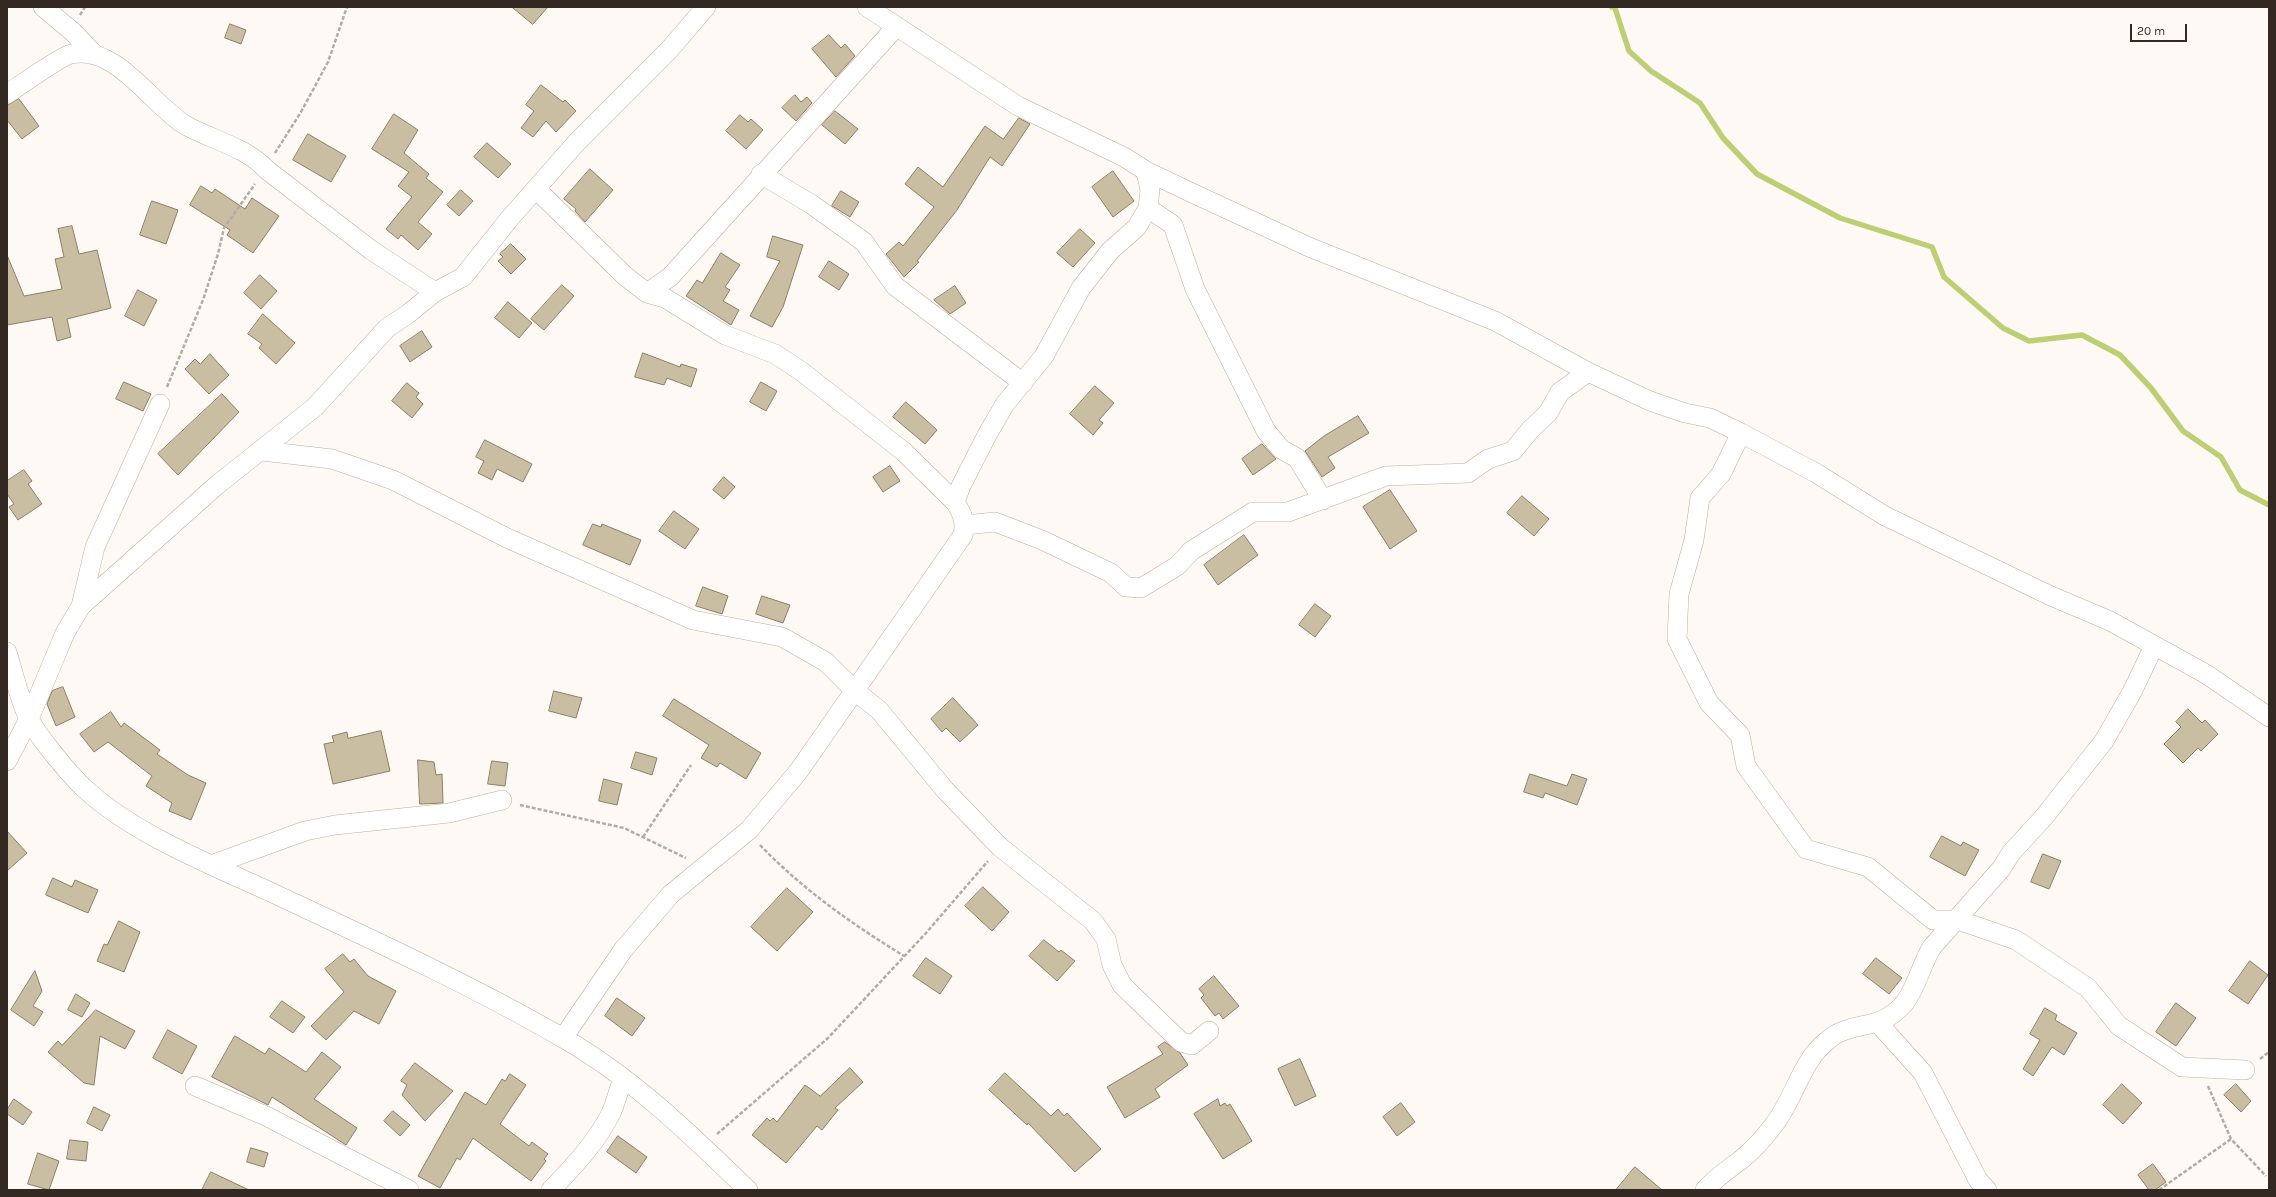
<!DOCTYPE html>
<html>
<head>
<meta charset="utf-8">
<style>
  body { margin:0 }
  #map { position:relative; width:2276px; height:1197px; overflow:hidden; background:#fef9f5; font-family:Karla,sans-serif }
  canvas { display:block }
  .frame { position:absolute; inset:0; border:8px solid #332922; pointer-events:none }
  .scale { position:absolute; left:2130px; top:24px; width:57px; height:18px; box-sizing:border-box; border:2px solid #332922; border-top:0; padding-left:5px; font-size:12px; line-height:14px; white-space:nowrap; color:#332922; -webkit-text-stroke:3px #fef9f5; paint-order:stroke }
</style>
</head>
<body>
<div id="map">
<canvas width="2276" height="1197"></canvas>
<div class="frame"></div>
<div class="scale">20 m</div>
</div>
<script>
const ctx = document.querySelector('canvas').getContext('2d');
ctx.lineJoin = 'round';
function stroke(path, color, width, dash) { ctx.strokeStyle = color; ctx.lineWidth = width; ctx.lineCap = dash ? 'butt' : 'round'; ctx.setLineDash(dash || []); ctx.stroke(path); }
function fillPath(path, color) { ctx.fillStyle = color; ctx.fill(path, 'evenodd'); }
const stream = new Path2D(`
  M1612 7 1615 8 1629 51 1651 71 1700 103 1723 138 1757 174 1840 218 1932 247 1944 277 2003 328 2029 341 2082 335 2120 355 2151 388 2183 431 2221 457 2240 490 2269 505`);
const building = new Path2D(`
  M512 7H548L533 24Z
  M230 24 246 30 241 44 225 38Z
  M829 35 841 48 845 44 855 56 836 77 812 49Z
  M541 85 563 102 565 100 576 111 556 132 546 121 533 137 521 128 534 111 526 105Z
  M795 95 801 102 807 97 812 103 796 121 782 108Z
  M19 99 39 126 22 139 7 120V106Z
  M835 111 858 129 845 144 822 125Z
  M394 114 418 130 404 153 429 174 426 178 443 192 418 222 432 234 418 250 401 235 398 239 386 229 412 197 398 186 409 172 372 149Z
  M740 115 748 122 751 119 763 130 746 149 726 131Z
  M1019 118 1030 124 1002 166 990 157 957 210 917 261 919 262 904 277 886 254 899 242 903 246 934 207 905 184 918 167 943 187 985 126 1003 139Z
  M308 134 346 156 331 182 293 160Z
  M487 143 511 164 498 178 474 157Z
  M590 169 613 190 585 222 575 211 576 209 564 199Z
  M1113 171 1134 201 1113 217 1092 187Z
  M201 186 212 193 215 189 245 209 252 198 279 216 253 253 227 235 230 230 190 205Z
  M461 190 473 201 459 216 447 205Z
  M841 191 859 202 850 217 832 206Z
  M152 201 178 210 166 244 140 235Z
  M72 226 79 254 97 250 111 308 67 319 71 337 57 341 52 317 7 325V255L24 296 62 289 55 259 64 257 58 229Z
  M1080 229 1095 243 1073 267 1057 253Z
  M773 236 803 245 783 307 772 327 750 316 780 261 767 257Z
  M511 244 526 259 511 274 498 261 503 257 500 254Z
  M721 253 740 265 725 287 730 290 723 301 739 310 731 325 686 296 697 280 702 283Z
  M829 261 849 274 839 290 819 277Z
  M260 275 277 291 261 309 244 293Z
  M562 285 574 296 544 330 531 319Z
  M955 286 966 303 950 314 934 300Z
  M138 290 157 300 144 326 125 316Z
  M508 302 532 323 519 338 495 318Z
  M263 314 295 343 276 364 259 348 262 344 248 334Z
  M422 331 432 347 410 362 400 346Z
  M643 353 680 367 681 364 697 369 691 387 667 378 664 385 635 377Z
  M210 354 229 375 209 394 185 369 195 359 200 364Z
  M124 382 151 394 143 411 116 399Z
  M761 382 777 391 766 411 750 402Z
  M407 383 419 393 416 397 423 404 412 418 392 401Z
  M1095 386 1114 403 1099 420 1103 423 1093 435 1070 414Z
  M222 394 239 412 178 475 158 454Z
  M906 402 937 430 925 444 893 417Z
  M1358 416 1369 433 1328 457 1335 468 1322 477 1305 451 1324 436Z
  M485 440 532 464 523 482 497 469 492 480 478 473 484 461 476 457Z
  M1262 444 1276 459 1253 475 1242 459Z
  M890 466 900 481 883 492 873 477Z
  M24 470 32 481 28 484 42 504 18 520 9 507 14 504 7 494V481Z
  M724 477 735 487 724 499 713 490Z
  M1390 490 1417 531 1390 549 1363 507Z
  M1522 496 1549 519 1534 536 1507 513Z
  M674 511 699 529 685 549 659 531Z
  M593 524 601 527 602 524 641 540 630 565 583 545Z
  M1244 535 1258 555 1218 585 1204 565Z
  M703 587 728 596 722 614 696 606Z
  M762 596 790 605 783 623 756 614Z
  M1315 604 1331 616 1315 637 1299 625Z
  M63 687 75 717 56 726 47 704 52 691Z
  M554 691 582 698 576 718 549 711Z
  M953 698 978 725 960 742 946 728 942 732 931 719Z
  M674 699 761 753 746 779 720 763 717 767 701 758 709 745 663 716Z
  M2188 709 2202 723 2205 720 2218 734 2201 751 2198 748 2183 763 2164 744 2181 727 2176 722Z
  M111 712 121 727 124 723 160 750 157 754 188 775 206 783 191 820 169 811 172 803 146 786 152 776 108 742 94 752 80 734Z
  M381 731 390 771 333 784 324 744 334 742 332 736 347 732 348 738Z
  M636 752 657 758 652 775 631 768Z
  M418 760 434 762 436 775 442 774 443 803 420 804Z
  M492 761 508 763 505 786 488 784Z
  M1530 774 1567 786 1572 774 1587 779 1577 805 1545 793 1543 798 1524 792Z
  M604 779 622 784 617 805 599 801Z
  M7 831 27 853 7 871Z
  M1942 836 1961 846 1963 842 1979 850 1965 876 1930 857Z
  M2043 854 2061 861 2049 889 2031 882Z
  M53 878 72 887 75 880 98 890 88 913 46 895Z
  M983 887 1009 912 992 931 965 906Z
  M787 888 813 912 777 951 751 927Z
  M119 921 140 932 124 972 97 961 104 944 107 945Z
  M1044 940 1059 952 1061 950 1075 961 1057 981 1029 956Z
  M343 954 350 962 354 959 368 976 396 991 379 1024 354 1011 326 1040 311 1026 344 992 325 969Z
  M926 958 952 976 940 994 913 976Z
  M1876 958 1902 978 1889 994 1863 974Z
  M2250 961 2268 975 2248 1004 2229 991Z
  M35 971 42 991 33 1006 43 1012 34 1026 11 1010Z
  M1214 976 1239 1006 1223 1019 1219 1013 1215 1016 1201 998 1204 995 1199 989Z
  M76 994 90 1003 82 1017 68 1010Z
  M617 998 645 1018 632 1036 605 1016Z
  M282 1001 305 1017 293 1033 270 1017Z
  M2176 1003 2196 1018 2176 1046 2156 1032Z
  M2045 1008 2057 1015 2055 1020 2077 1033 2064 1055 2052 1047 2033 1076 2023 1069 2040 1040 2030 1034Z
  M96 1010 135 1031 125 1049 100 1036 94 1085 84 1083 48 1052 58 1041 62 1045Z
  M168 1030 197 1046 182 1074 153 1058Z
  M235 1036 265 1054 269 1048 306 1072 322 1052 341 1067 314 1099 357 1128 346 1145 272 1097 268 1105 212 1077Z
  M1165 1042 1180 1053 1188 1065 1155 1089 1160 1097 1125 1118 1107 1087 1163 1054 1158 1047Z
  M1300 1059 1316 1096 1295 1106 1278 1069Z
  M415 1063 453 1091 425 1121 402 1095 407 1085 401 1081Z
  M850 1068 863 1082 835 1108 838 1110 822 1130 817 1126 786 1163 752 1135 767 1118 770 1121 773 1118 777 1122 805 1085 820 1096Z
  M1005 1073 1051 1116 1058 1109 1064 1116 1067 1113 1101 1149 1075 1172 1028 1123 1027 1125 989 1090Z
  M510 1074 526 1085 500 1124 529 1146 532 1142 548 1154 544 1159 546 1161 531 1181 473 1138 460 1160 457 1158 440 1188 418 1176 465 1092 486 1105 502 1079 505 1081Z
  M2122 1084 2142 1103 2123 1124 2103 1105Z
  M2236 1084 2251 1101 2241 1112 2224 1095Z
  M14 1099 32 1112 23 1125 7 1114V1110Z
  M1218 1099 1220 1106 1225 1103 1227 1106 1230 1104 1252 1141 1223 1159 1194 1114Z
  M1401 1103 1415 1122 1397 1136 1383 1117Z
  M94 1107 110 1115 102 1131 87 1123Z
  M393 1111 410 1125 400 1136 384 1121Z
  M618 1136 647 1157 636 1173 607 1152Z
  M70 1140 88 1142 86 1161 67 1159Z
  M251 1148 268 1153 264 1167 247 1162Z
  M38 1153 59 1161 49 1190 28 1184Z
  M2153 1164 2166 1182 2155 1190H2149L2138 1175Z
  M1635 1167 1662 1190H1616Z
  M211 1172 249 1190H202Z`);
const path = new Path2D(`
  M80 15 85 7
  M275 153 301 112 328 62 347 7
  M167 387 203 300 218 254 224 228 255 184
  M520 805 624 828 686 858
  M643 837 691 765
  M760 845C802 889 852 924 904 956
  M2260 1059 2269 1052
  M2208 1086 2231 1139 2266 1176
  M717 1134 828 1038 926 933 988 861
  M2159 1190 2231 1139`);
const minor = new Path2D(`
  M43 7 73 32 93 53
  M867 7 1018 106 1124 157 1146 171 1190 192 1309 247 1495 321 1588 372 1650 401 1685 413 1710 418 1741 433 1816 473 1885 516 2051 596 2110 621 2206 674 2269 717
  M7 94C18 87 61 56 71 54 116 44 151 104 185 125 212 140 246 147 267 170L371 250 435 292
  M761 174 811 204 864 242 895 286 1023 383
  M536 189 625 276 647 293 665 298 725 335 775 354 801 371 903 451 955 502
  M1148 208 1173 225 1195 289 1266 431 1281 449 1297 458 1323 500
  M647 293 670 277 896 27
  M1741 433 1721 474 1700 498 1694 540 1679 594 1677 639 1709 703 1740 735 1746 766 1806 849 1868 867 1933 920H1958L2016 940 2088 988 2119 1026 2182 1067 2245 1070
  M262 451 332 459 393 480 507 538 693 620 782 637 826 662 855 691 879 710 945 790 1000 847 1093 921 1106 939 1112 965 1122 985 1181 1042 1192 1045 1209 1031
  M965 525 995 522 1042 540 1111 573 1126 587 1141 588 1177 566 1191 551 1253 512H1288L1386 476 1468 473 1488 459 1513 451 1530 430 1548 413 1560 392 1588 372
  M81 606 95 547 160 404
  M7 652C13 671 20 702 29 719 40 739 69 774 85 789 136 836 217 867 279 896 375 941 471 985 563 1038 633 1078 690 1134 748 1190
  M7 761 29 719 65 633 81 606 217 485 315 407 387 328 408 314 435 292 463 277 510 218 577 142 669 50 706 7
  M211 865 305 831 335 825 449 813 502 800
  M1877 1022 1923 1073 1978 1180 1987 1190
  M563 1038 623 950 671 894 749 830 798 772 963 535C966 521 962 513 955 502L961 486 987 435 1005 404 1044 356 1081 288 1110 251 1137 227 1148 208 1150 190 1146 171
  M195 1086 266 1116 409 1190
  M551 1190C573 1167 597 1142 611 1113 616 1102 619 1089 623 1078
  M1705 1190C1715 1178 1729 1169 1742 1159 1754 1149 1764 1138 1773 1126 1789 1106 1796 1081 1810 1060 1814 1053 1822 1045 1828 1040 1841 1028 1861 1027 1877 1022 1915 1009 1915 975 1932 947L2001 869 2011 853 2044 817 2104 741 2132 692 2154 646`);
stroke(stream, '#bdcf74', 5.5);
fillPath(building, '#c9bda2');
stroke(building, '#8b8066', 1);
stroke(minor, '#c6ac9a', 20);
stroke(path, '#b2aba6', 2.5, [4, 2]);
stroke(minor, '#fff', 19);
</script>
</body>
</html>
